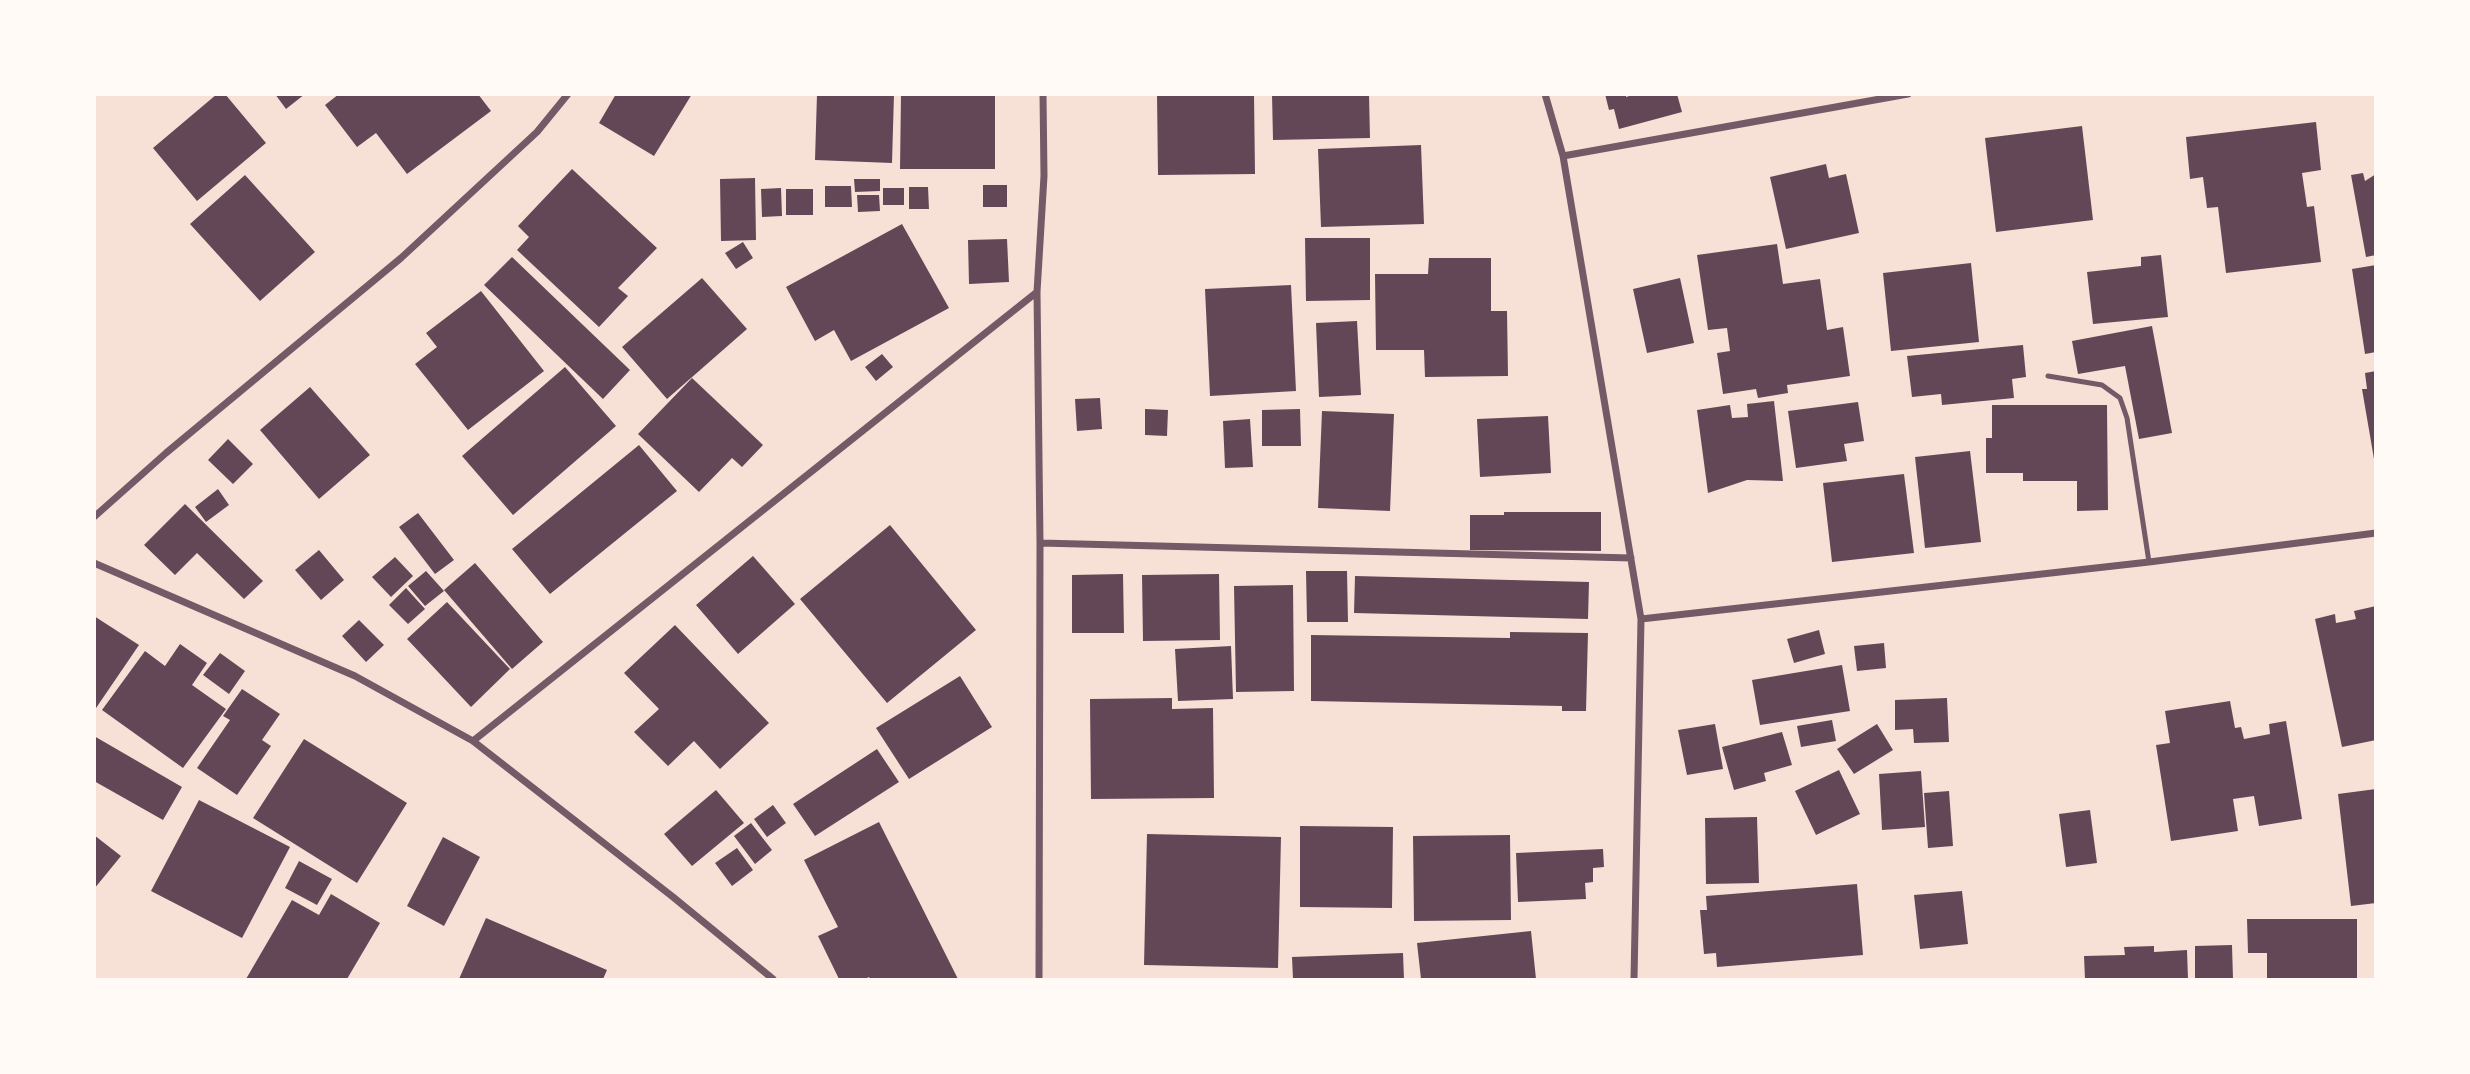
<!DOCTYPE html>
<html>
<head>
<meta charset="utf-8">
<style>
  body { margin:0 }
  #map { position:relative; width:2470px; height:1074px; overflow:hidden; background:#f7e1d7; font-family:"Playfair Display",serif }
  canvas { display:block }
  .frame { position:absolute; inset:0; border:96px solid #fffaf5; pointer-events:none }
</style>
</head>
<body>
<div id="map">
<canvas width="2470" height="1074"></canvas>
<div class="frame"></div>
</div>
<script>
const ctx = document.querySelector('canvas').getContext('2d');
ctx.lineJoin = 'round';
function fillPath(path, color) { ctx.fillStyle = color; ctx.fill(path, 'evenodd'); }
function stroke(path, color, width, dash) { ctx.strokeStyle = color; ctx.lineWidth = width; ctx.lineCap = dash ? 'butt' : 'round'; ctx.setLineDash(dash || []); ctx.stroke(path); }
const building = new Path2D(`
  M217 94H225L266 143 197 201 153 148Z
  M275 94H305L286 109Z
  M339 94H478L491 111 407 174 376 133 357 147 325 105Z
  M616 94H692L654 156 599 123Z
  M817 94H894L892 163 815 160Z
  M901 94H995V169H900Z
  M1157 94H1254L1255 174 1158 175Z
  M1272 94H1369L1370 138 1273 140Z
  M1605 94H1626V97L1635 94H1677L1682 112 1619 129 1614 109 1609 110Z
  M2316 122 2321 170 2302 173 2307 207 2314 206 2321 262 2226 273 2218 207 2207 208 2203 177 2190 179 2186 137Z
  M2082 126 2093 220 1996 232 1985 138Z
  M1421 145 1424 224 1321 227 1318 149Z
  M1826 164 1829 178 1846 174 1859 233 1786 249 1770 177Z
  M572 169 657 248 618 288 628 296 599 327 517 250 529 237 518 226Z
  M2363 173 2365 181 2376 174V255L2366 257 2351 175Z
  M245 175 315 252 260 301 190 224Z
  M755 178 756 240 721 241 720 179Z
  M854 179H880V191L855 192Z
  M983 185H1007V207H983Z
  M825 186H851L852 207H825Z
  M909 187H928L929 209H909Z
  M781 188 782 216 762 217 761 189Z
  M883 188H904V205H883Z
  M786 189H813V215H786Z
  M857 195H879L880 211 858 212Z
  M902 224 949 308 851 361 834 330 815 341 786 287Z
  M1305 238H1370V300L1306 301Z
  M1007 239 1009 282 969 284 968 240Z
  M743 242 753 258 736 269 725 253Z
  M1777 244 1783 284 1820 279 1827 330 1843 327 1850 376 1787 385 1788 393 1758 398 1756 389 1723 394 1717 353 1730 351 1727 328 1708 330 1697 255Z
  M2161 255 2168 317 2093 324 2087 272 2141 266V257Z
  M512 257 630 370 603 399 484 285Z
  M1429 258H1491V311H1507L1508 376 1425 377 1424 350H1376L1375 274H1428Z
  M1971 263 1979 342 1891 351 1883 273Z
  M2376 265V352L2365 354 2352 269Z
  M702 278 747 329 667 399 622 347Z
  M1680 278 1694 343 1647 353 1633 289Z
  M1291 285 1296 391 1210 396 1205 289Z
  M481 291 544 371 468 430 415 364 437 347 426 333Z
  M1357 321 1361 395 1319 397 1316 323Z
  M2152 326 2172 433 2139 439 2125 366 2078 374 2072 341Z
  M2023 345 2026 377 2012 379 2014 398 1942 405 1941 394 1912 397 1907 356Z
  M882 354 893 367 876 381 865 367Z
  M565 367 616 426 513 515 462 456Z
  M2376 371V459H2374L2362 389H2367L2365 373Z
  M692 378 763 445 742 467 732 458 699 492 638 434Z
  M310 387 370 455 319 499 260 430Z
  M1100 398 1102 429 1077 431 1075 399Z
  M1774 401 1783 481 1747 480 1708 493 1697 410 1730 405 1732 418 1748 417 1747 404Z
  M1858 402 1864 441 1844 444 1847 461 1796 468 1788 411Z
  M1992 405H2107L2108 510 2077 511V481H2023V473H1986V438H1992Z
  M1145 409 1168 410 1167 436 1145 435Z
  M1300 409 1301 446H1262V410Z
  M1322 411 1394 414 1390 511 1318 508Z
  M1548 416 1551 473 1480 477 1477 419Z
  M1250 419 1253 467 1225 468 1223 421Z
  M228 439 253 464 233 484 208 460Z
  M639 445 677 491 550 594 512 549Z
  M1970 451 1981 542 1925 548 1915 457Z
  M1904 474 1914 553 1832 562 1823 483Z
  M218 489 229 505 206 522 195 507Z
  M185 504 263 581 244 599 197 553 175 575 144 545Z
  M1504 512H1601V551L1470 550V515H1504Z
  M418 513 454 560 435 574 399 527Z
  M890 525 976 630 887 703 800 599Z
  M319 550 344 580 321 600 295 570Z
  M753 556 795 604 738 654 696 605Z
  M395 557 413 576 391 597 372 577Z
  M475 563 543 642 512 669 444 590Z
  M426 571 444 591 425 606 408 586Z
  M1306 571H1347L1348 622H1307Z
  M1123 574 1124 633H1072V575Z
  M1219 574 1220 640 1143 641 1142 575Z
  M1355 576 1589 582 1588 619 1354 613Z
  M1293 585 1294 691 1236 692 1234 586Z
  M406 588 425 609 408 624 389 605Z
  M447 602 510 669 471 707 407 639Z
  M2376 606V740L2342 747 2315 619 2335 614 2336 623 2356 619 2354 611Z
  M94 616 139 645 94 711Z
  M359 620 384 645 366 662 342 636Z
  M675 625 769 723 720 769 694 741 668 766 634 732 659 709 624 673Z
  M1819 630 1825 654 1794 663 1787 639Z
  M1510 632 1588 633 1586 711H1562V706L1311 701V635L1510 638Z
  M1884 643 1886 668 1857 671 1854 646Z
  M180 644 207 663 192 685 226 709 183 768 102 710 145 651 165 666Z
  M1231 646 1233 699 1178 701 1175 649Z
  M220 653 245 671 229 694 203 675Z
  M1842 665 1850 711 1760 725 1752 680Z
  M960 676 992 727 909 779 876 728Z
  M242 689 280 714 262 740 271 746 237 795 197 768 230 720 223 716Z
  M1172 698V709L1213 708 1214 798 1091 799 1090 699Z
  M1947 698 1949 742 1914 743 1913 729 1895 730V700Z
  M2230 701 2235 728 2241 727 2244 739 2270 734 2269 724 2286 721 2302 819 2259 826 2254 796 2233 799 2238 831 2171 841 2156 745 2170 743 2165 711Z
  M1832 720 1836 741 1801 747 1797 726Z
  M1715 724 1723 769 1687 775 1678 730Z
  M1877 724 1893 750 1854 774 1837 749Z
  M1782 732 1792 765 1764 773 1766 781 1734 790 1722 747Z
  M94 736 182 787 163 820 94 781Z
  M304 739 407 803 357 883 253 818Z
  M877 749 899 782 815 836 793 804Z
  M1839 770 1860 814 1816 835 1795 791Z
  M1921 771 1925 827 1882 830 1879 774Z
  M2376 789V903L2351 906 2338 794Z
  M716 790 744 823 692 866 664 834Z
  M1949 791 1953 846 1928 848 1924 793Z
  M199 800 290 847 242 938 151 891Z
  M773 805 786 823 767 837 754 819Z
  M2090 810 2097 863 2066 867 2059 814Z
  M1757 817 1759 883 1706 884 1705 818Z
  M879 822 958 979H870L869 977 865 979H839L818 936 838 927 804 860Z
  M751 823 772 850 755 864 734 836Z
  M1300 826 1393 827 1392 908 1300 907Z
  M1147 834 1281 837 1278 968 1144 965Z
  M94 835 121 856 94 889Z
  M1510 835 1511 920 1414 921 1413 836Z
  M443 837 480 857 444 926 407 906Z
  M737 848 753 870 732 886 715 863Z
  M1603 849 1604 867 1593 868V882L1585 883 1586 899 1518 902 1516 853Z
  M299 861 332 879 317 905 285 888Z
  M1857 884 1863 955 1717 967 1716 953 1704 954 1700 910H1707L1706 896Z
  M1962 891 1968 944 1920 949 1914 895Z
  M331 894 380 923 347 979H246L292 900 319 915Z
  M486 918 607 970 603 979H459Z
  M2247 919H2357V979H2267V953H2248Z
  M1531 931 1536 979H1421L1417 943Z
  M2232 945 2233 979H2195V946Z
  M2154 946V952L2187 950 2188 979H2085L2084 956 2125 955 2124 947Z
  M1403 953 1404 979H1293L1292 957Z`);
const service = new Path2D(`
  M2048 376 2102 385 2120 398 2127 418 2149 562`);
const minor = new Path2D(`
  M1545 94 1563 156 1641 619 1634 979
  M1563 156 1908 94
  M94 517 166 453 401 258 537 132 568 94
  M1040 543 1631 558
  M94 563 355 676 473 741 673 897 773 979
  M1641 619 2149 562 2376 533
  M473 741 1037 292
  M1039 979 1040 543 1037 292 1044 176 1043 94`);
fillPath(building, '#644757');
stroke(service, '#755966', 5);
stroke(minor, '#755966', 7);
</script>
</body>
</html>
